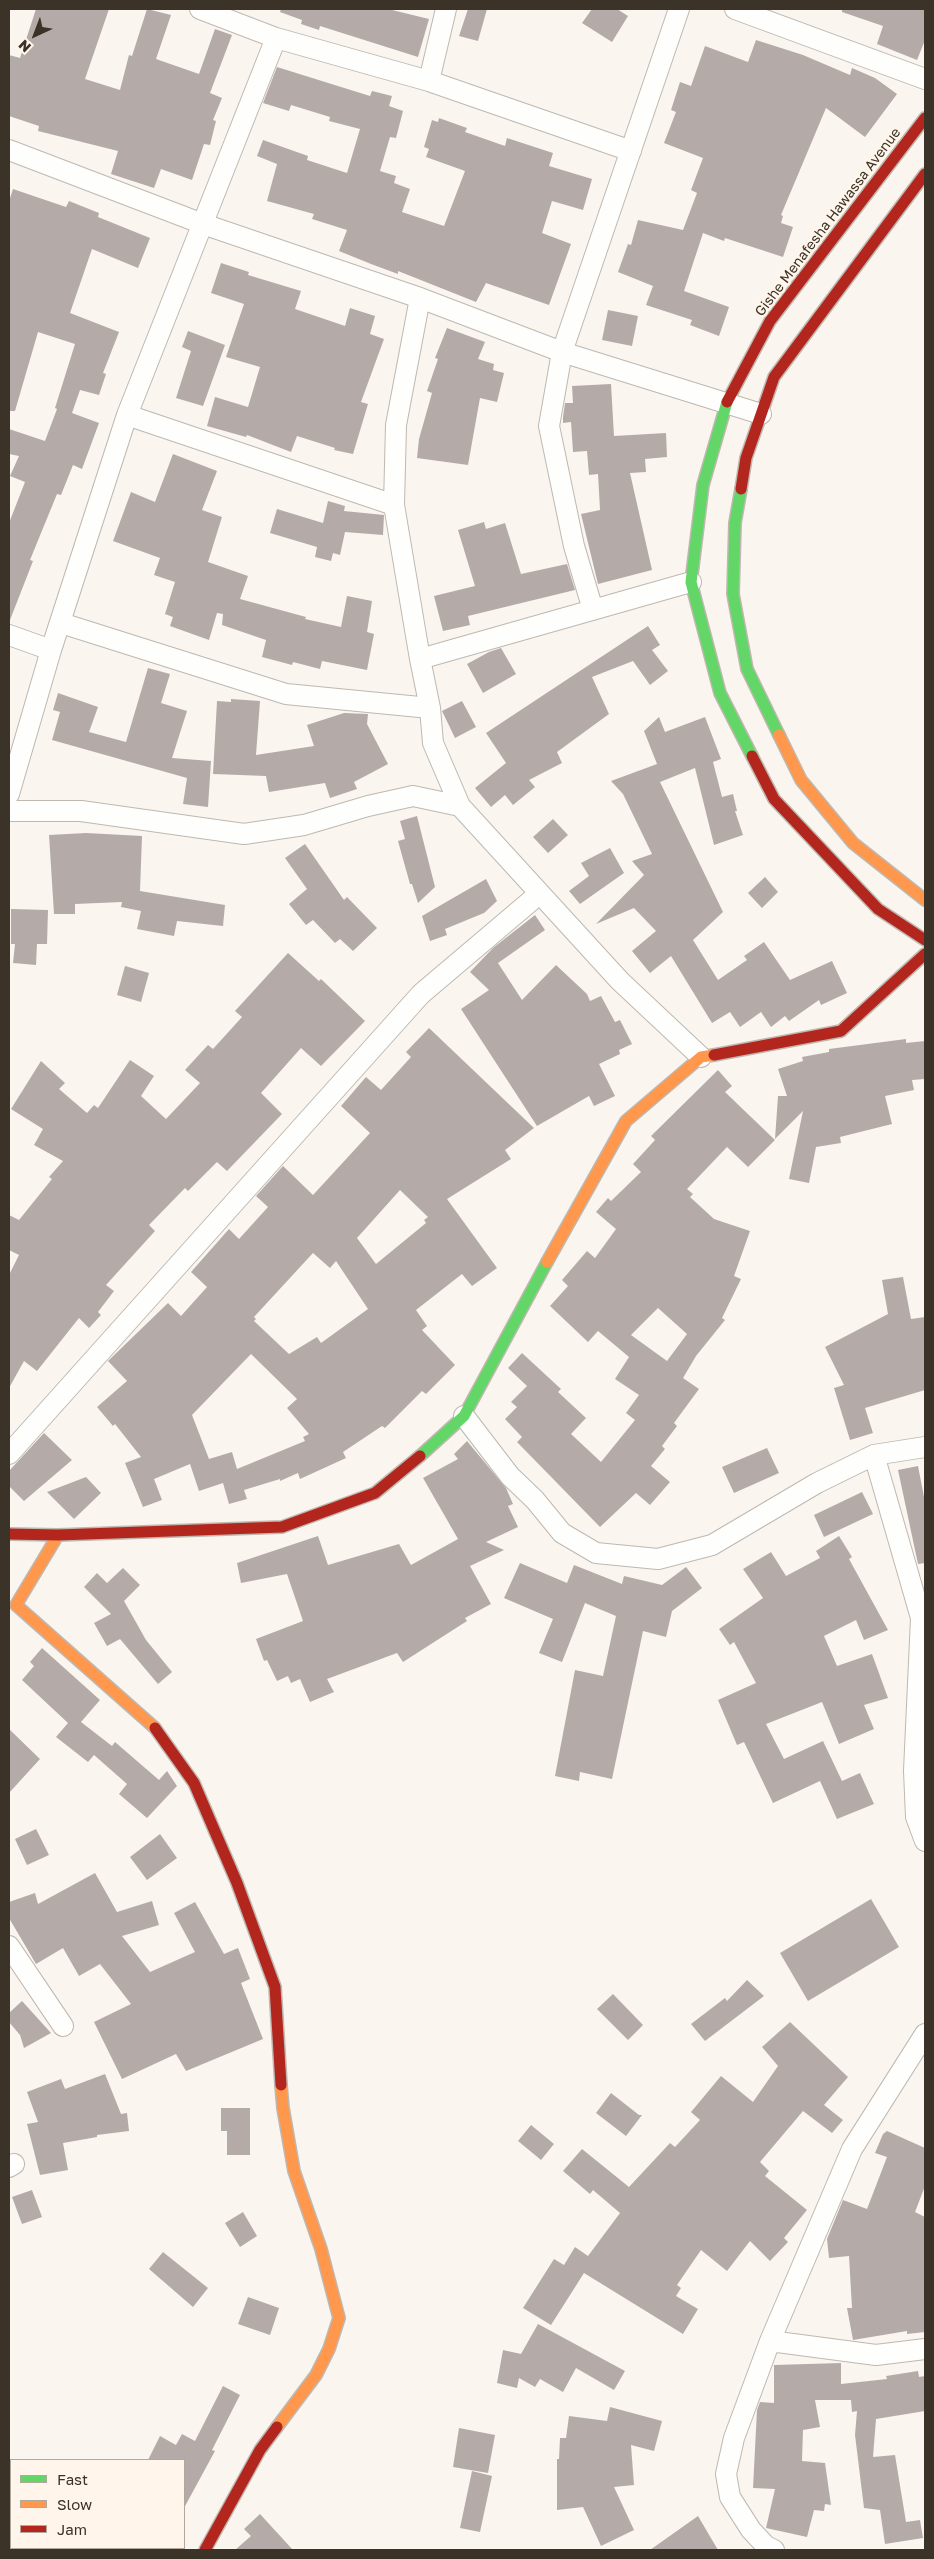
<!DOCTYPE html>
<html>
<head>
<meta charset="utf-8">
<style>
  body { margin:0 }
  #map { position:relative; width:934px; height:2559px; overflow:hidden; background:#faf5ef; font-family:"Golos Text",sans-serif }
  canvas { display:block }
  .frame { position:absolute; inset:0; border:10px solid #3c3328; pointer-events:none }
  .legend { position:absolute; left:10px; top:2459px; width:175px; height:90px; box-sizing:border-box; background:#fff5ea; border:1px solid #b1a79c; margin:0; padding:6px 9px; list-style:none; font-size:15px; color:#3c3328 }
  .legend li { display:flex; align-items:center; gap:10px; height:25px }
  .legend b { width:25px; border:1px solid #b1a79c }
  .north { position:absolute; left:10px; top:10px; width:50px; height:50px; -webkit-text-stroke:4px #fff5ea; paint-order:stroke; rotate:223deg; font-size:14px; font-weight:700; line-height:20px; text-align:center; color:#3c3328 }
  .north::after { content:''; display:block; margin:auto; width:18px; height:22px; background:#3c3328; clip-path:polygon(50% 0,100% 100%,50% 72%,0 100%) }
</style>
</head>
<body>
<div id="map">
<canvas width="934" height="2559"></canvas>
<div class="frame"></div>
<ul class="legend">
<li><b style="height:6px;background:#63d668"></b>Fast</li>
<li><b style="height:6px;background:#ff974d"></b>Slow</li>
<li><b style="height:6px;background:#b3261e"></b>Jam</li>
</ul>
<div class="north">N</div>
</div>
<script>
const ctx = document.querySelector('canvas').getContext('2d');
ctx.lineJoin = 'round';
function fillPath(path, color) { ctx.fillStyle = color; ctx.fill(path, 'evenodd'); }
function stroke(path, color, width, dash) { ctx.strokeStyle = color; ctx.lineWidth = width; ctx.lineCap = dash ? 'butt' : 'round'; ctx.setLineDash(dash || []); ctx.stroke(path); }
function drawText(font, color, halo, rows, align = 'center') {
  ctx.font = font + ' "Golos Text",sans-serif'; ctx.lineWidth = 5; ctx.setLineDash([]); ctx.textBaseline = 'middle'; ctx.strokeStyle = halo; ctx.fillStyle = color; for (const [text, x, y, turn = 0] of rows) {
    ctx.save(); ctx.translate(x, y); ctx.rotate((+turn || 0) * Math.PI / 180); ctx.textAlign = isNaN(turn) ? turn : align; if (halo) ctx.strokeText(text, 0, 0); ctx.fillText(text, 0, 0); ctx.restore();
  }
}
const building = new Path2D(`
  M36 9H109L85 79 120 90 129 55 132 56 147 9 171 15 156 59 199 74 215 29 232 35 210 93 222 98 213 120 216 121 210 145 204 144 192 180 161 169 154 188 111 174 118 151 38 131 39 126 9 116V55L20 58Z
  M281 9H388L429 19 418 57 320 26 319 30 301 24 302 20 280 12Z
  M468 9H487L478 41 459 36Z
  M592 9H617L628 16 612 42 582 23Z
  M842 9H925V40L917 60 877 44 883 26 842 12Z
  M756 40 803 55 850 75 852 68 875 78 897 94 865 137 826 108 781 215 783 216 781 223 793 227 783 257 725 238 724 241 703 233 684 291 729 307 719 336 690 325 692 320 646 305 653 286 618 272 628 244 631 245 638 220 683 230 697 193 691 190 703 158 664 143 676 112 671 110 680 82 691 86 705 46 748 62Z
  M277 67 370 96 372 91 392 96 389 106 403 111 396 138 390 137 380 171 396 176 394 183 410 189 402 212 444 226 465 171 426 157 429 149 424 147 432 120 438 122 439 118 467 128 465 132 505 146 507 138 553 153 549 166 592 179 583 210 552 201 542 233 571 244 549 305 486 283 476 302 398 271V274L371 264 339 251 347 230 312 219 314 214 267 201 277 164 257 156 263 140 308 156 307 160 347 173 360 129 329 121 330 117 291 105 289 111 263 103Z
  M13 189 66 207 69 201 99 213 98 217 150 238 138 268 92 249 70 313 119 332 103 373 106 374 99 395 80 390 72 413 99 423 82 469 73 465 61 495 57 494 30 560 33 561 10 620 9 523 25 482 10 476 19 456 9 454V429L45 441 57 409 55 408 75 344 38 332 15 411H9V201Z
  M221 263 249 272 248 275 301 291 295 309 345 326 350 308 375 316 370 334 384 339 361 402 368 404 353 454 334 450 335 448 297 436 291 452 247 435 246 437 207 426 215 397 248 407 260 367 226 357 244 304 211 293Z
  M608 310 638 316 632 346 602 340Z
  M447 328 485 342 478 359 494 364 493 370 504 373 497 402 480 398 468 465 417 458 419 439 432 393 427 391 438 359 435 358Z
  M188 331 225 345 203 406 176 398 191 351 182 347Z
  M611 384 614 436 666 433 667 457 645 459 646 472 630 473 652 570 598 584 581 514 600 510 598 474 589 475 587 451 573 452 571 422 563 423V417L565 403H573L572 386Z
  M173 454 217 471 202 510 222 517 208 562 248 576 240 599 306 617 305 619 341 627 347 596 372 601 367 632 374 634 367 670 322 661 320 669 293 662 292 665 262 657 266 640 222 625 223 614 217 613 209 640 170 626 173 617 165 614 175 582 154 575 160 558 113 541 131 492 155 502Z
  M328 501 345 506 344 511 384 515 383 535 345 532 340 555 333 553 331 561 315 557 317 547 270 533 277 509 323 523Z
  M484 522 486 529 505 523 521 574 567 564 575 590 468 616 470 625 443 631 434 596 475 586 458 530Z
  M648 626 660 645 652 650 668 671 650 685 633 661 592 677 609 714 557 752 562 763 529 780 535 787 513 805 505 795 491 807 475 788 506 763 486 733Z
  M501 648 516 674 483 693 467 664 489 652Z
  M148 668 170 674 161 703 187 711 172 758 211 761 208 807 183 804 187 778 52 740 60 712 53 710 58 693 98 707 89 732 126 742Z
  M231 699 260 701 256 755 314 746 307 725 344 713 368 714 367 724 388 764 354 782 357 789 330 798 325 783 269 792 266 776 213 774 217 701 231 702Z
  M462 701 476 727 455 738 442 711Z
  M659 717 665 732 705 717 721 759 713 762 722 797 733 794 737 811H735L743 835 714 845 695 768 660 782 723 912 693 940 718 980 747 960 744 956 764 942 790 980 832 961 847 993 821 1005 819 1000 789 1021 785 1016 771 1027 761 1012 740 1027 730 1012 712 1023 671 956 650 973 632 951 656 931 634 908 596 924 644 875 632 861 652 854 623 794 611 781 657 764 644 731Z
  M417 816 435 887 418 903 412 884H410L398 841 405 839 400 821Z
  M553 819 568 835 548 853 533 837Z
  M86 833 142 836 140 891 225 905 223 926 177 921 174 936 137 929 141 911 121 907 122 902 75 904V914H54L49 835Z
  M305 844 344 900 347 897 377 928 353 951 340 939 335 943 313 920 306 925 289 904 307 889 285 858Z
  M610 848 624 873 580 904 569 891 589 876 581 863Z
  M765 877 778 892 762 908 748 893Z
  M486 879 497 901 484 913 445 929 447 935 430 941 422 916Z
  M11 909 48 910 47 944H37L36 965 13 963 15 944H11Z
  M535 915 545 930 498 963 522 1000 556 965 587 994 590 1001 601 996 615 1022 620 1020 632 1044 619 1050 620 1054 599 1064 615 1096 594 1106 589 1096 537 1126 461 1009 489 990 470 972 493 948Z
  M288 953 319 981 321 979 365 1021 321 1066 301 1048 261 1093 282 1114 227 1171 217 1162 188 1191 185 1188 149 1225 155 1231 106 1285 114 1291 98 1312 101 1315 89 1328 79 1318 37 1371 24 1361 9 1388V1275L19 1255 9 1250V1215L19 1220 52 1179 49 1177 63 1161 34 1145 43 1129 11 1109 41 1061 65 1083 59 1089 87 1113 94 1105 98 1108 130 1060 154 1076 141 1096 166 1119 200 1083 185 1070 208 1045 213 1049 242 1017 235 1011Z
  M125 966 149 973 141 1002 117 995Z
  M429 1028 534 1128 505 1150 511 1159 447 1199 497 1268 472 1286 462 1274 416 1310 427 1326 422 1330 455 1365 426 1394 422 1391 385 1428 382 1426 343 1452 346 1458 300 1479 298 1473 280 1481V1479L244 1490 247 1499 229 1504 223 1483 199 1491 190 1464 154 1479 162 1500 143 1507 125 1463 141 1457 115 1424 113 1426 97 1407 127 1381 108 1361 168 1303 181 1316 207 1287 191 1272 229 1229 239 1239 268 1207 256 1196 283 1166 313 1195 370 1133 341 1106 366 1077 381 1090 411 1057 406 1052ZM400 1190 428 1217 424 1220 426 1223 376 1264 357 1238ZM313 1253 330 1268 336 1261 368 1309 321 1343 317 1337 289 1354 254 1321 256 1319 254 1317ZM251 1354 297 1399 287 1408 309 1434 303 1437 305 1441 237 1469 232 1452 209 1459 192 1415Z
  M906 1039V1043L925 1041V1079L912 1080 914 1090 885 1096 892 1124 840 1137 841 1143 816 1147 809 1183 789 1179 803 1111 775 1139 778 1096H787L778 1069 803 1061 802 1057 829 1052V1049Z
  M718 1070 732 1086 725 1092 775 1140 748 1167 727 1147 687 1189 693 1194 690 1197 714 1219 750 1231 734 1276 741 1279 722 1318 725 1320 696 1356 683 1378 699 1389 674 1423 677 1426 662 1446 665 1449 651 1466 670 1482 650 1505 636 1493 600 1527 517 1442 522 1437 505 1419 517 1407 511 1402 527 1386 508 1368 522 1353 561 1389 558 1392 586 1418 571 1434 601 1462 635 1420 626 1413 639 1395 615 1379 629 1357 598 1331 588 1342 550 1306 568 1286 562 1280 587 1251 595 1258 616 1229 596 1212 608 1198 611 1201 641 1172 633 1164 655 1140 651 1136ZM658 1308 687 1334 667 1361 631 1335Z
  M903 1277 911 1319 925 1317V1390L865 1408 873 1433 850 1440 834 1388 844 1385 825 1347 888 1314 882 1280Z
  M44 1433 72 1460 24 1501 9 1486V1471Z
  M467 1441 506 1488 513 1504 508 1506 518 1527 486 1542 504 1550 470 1566 491 1604 465 1618 467 1621 403 1662 397 1653 327 1679 334 1692 310 1702 300 1679 291 1683 288 1676 277 1681 267 1660 264 1661 256 1639 303 1621 287 1574 241 1583 237 1563 318 1536 328 1565 399 1544 411 1565 458 1539 423 1478 458 1459 454 1454Z
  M767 1448 779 1473 734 1493 722 1467Z
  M918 1466 925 1502V1563L918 1564 898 1470Z
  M86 1477 101 1493 74 1519 47 1492Z
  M862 1492 873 1514 824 1537 814 1515Z
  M839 1536 852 1557 849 1559 888 1630 864 1640 856 1620 824 1636 837 1666 872 1654 888 1698 864 1705 874 1729 839 1744 822 1702 766 1724 784 1759 823 1741 842 1781 860 1773 874 1804 837 1819 820 1781 773 1803 744 1742 737 1745 718 1700 756 1683 734 1642 730 1645 719 1629 763 1598 743 1569 771 1552 786 1576 820 1558 816 1551Z
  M520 1563 567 1583 574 1565 622 1584 624 1576 662 1585 686 1567 702 1588 672 1611 666 1637 643 1631 612 1779 580 1772 579 1781 555 1776 575 1670 603 1676 616 1616 585 1603 562 1662 539 1653 553 1619 504 1598Z
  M123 1568 140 1585 124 1601 146 1640 172 1672 158 1684 120 1639 107 1646 94 1623 111 1614 84 1587 97 1573 107 1583Z
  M42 1648 100 1700 81 1722 112 1746 115 1742 159 1780 167 1771 177 1786 147 1818 119 1794 127 1784 94 1755 88 1762 56 1737 68 1723 22 1680 34 1666 30 1662Z
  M9 1729 40 1759 9 1793Z
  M36 1829 49 1855 27 1865 15 1839Z
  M160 1834 177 1858 147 1880 130 1857Z
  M95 1873 117 1912 152 1901 159 1925 122 1936 150 1972 195 1952 174 1913 195 1902 224 1954 238 1948 250 1979 241 1983 263 2039 186 2071 176 2054 122 2079 94 2022 131 2004 100 1964 79 1976 63 1948 36 1964 9 1918V1902L35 1893 38 1904Z
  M871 1899 899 1947 808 2001 780 1953Z
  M747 1980 764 1996 705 2041 691 2024 725 1998 727 2001Z
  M613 1994 643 2025 628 2040 597 2009Z
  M22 2001 51 2033 24 2048 20 2035 9 2022V2013Z
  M790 2022 848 2077 824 2105 843 2120 832 2133 803 2111 760 2162 769 2171 765 2176 807 2210 784 2238 788 2242 770 2261 750 2241 727 2271 701 2250 677 2285 681 2288 676 2296 698 2309 683 2334 584 2273 551 2325 523 2308 554 2259 564 2265 575 2247 588 2256 620 2213 593 2190 590 2194 563 2171 582 2149 629 2187 670 2143 675 2147 700 2120 691 2112 721 2076 753 2102 778 2066 762 2047Z
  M105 2074 121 2114 127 2113 129 2131 97 2135V2137L63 2143 68 2170 40 2175 27 2124 38 2122 27 2092 61 2079 65 2089Z
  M611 2093 639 2115H642L626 2136 596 2113Z
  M221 2108H250V2155H227V2131H221Z
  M531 2125 554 2144 541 2160 518 2141Z
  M887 2131 925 2148V2186L915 2212 925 2217V2332L907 2334V2331L853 2340 847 2308H852L849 2256 829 2258 827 2239 843 2200 867 2209 887 2157 875 2153 883 2134Z
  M32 2190 42 2217 22 2224 12 2197Z
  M243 2212 257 2236 240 2247 225 2223Z
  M163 2252 208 2288 193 2307 149 2269Z
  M248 2297 279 2308 270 2335 238 2324Z
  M538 2324 625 2371 614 2390 576 2368 563 2392 540 2379 535 2387 519 2378 517 2388 497 2383 503 2350 521 2354Z
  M841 2363V2384L887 2379 886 2376 918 2371 919 2377 925 2376V2411L876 2419 873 2457 895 2455 906 2522 920 2520 923 2538 885 2544 880 2510 864 2508 855 2435 857 2411 852 2412 851 2400H815L820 2427 803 2430 802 2461 825 2463 831 2505 825 2504 824 2511 814 2510 807 2537 766 2528 775 2489 753 2488 757 2410 760 2402 774 2403V2365Z
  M223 2386 240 2395 212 2450 215 2451 184 2508V2460H148L160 2436 176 2445 182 2434 195 2441Z
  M610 2407 662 2421 654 2451 631 2445 634 2485 614 2487 634 2530 601 2546 583 2507 557 2510V2459H559L560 2438H566L569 2416 607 2421Z
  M459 2428 495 2435 488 2473 453 2467Z
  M472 2471 492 2476 480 2532 460 2528Z
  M260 2514 293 2550H235L251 2536 244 2529Z
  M698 2516 718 2550H650Z`);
const street = new Path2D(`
  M200 9 276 38 429 81 631 151
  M735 9 925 79
  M429 81 446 9
  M9 150 203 224 420 298 562 352 761 414
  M420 298 396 425 394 505 420 659 430 708 433 743 460 806 620 981 701 1057
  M127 415 394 505
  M593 610 574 546 549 426 562 352 679 9
  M61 623 286 694 430 708
  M9 635 51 650
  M420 659 691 582
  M9 794 51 650 127 415 276 38
  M9 811H81L244 834 304 825 368 806 413 796 460 806
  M464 1416 510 1476 535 1500 562 1533 596 1553 658 1559 712 1545 817 1483 874 1455 925 1447
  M9 1454 421 994 539 894
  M874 1455 921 1618 914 1771 916 1817 925 1841
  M9 1946 63 2026
  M9 2167 14 2164
  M770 2341 876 2355 925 2349
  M774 2550 766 2546 751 2530 730 2497 726 2474 734 2438 770 2341 852 2149 925 2034`);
const fast = new Path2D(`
  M727 402 703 485 691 582 720 693 752 756
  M741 489 735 523 733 594 747 669 779 735
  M420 1456 464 1416 547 1262`);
const slow = new Path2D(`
  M779 735 801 780 853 843 925 900
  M547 1262 626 1121 701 1057 714 1055
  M58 1535 16 1605 155 1728
  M277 2427 316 2375 329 2349 339 2318 321 2249 294 2171 283 2108 281 2085`);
const jam = new Path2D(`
  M727 402 770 321 925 118
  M741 489 746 458 774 377 925 174
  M752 756 774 799 878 909 925 940
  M714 1055 841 1031 925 954
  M9 1534 58 1535 282 1527 375 1493 420 1456
  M155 1728 194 1783 237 1883 275 1987 281 2085
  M205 2550 260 2450 277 2427`);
const streetNames = [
  ["Gishe Menafesha Hawassa Avenue",828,222,-53]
];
fillPath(building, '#b4aba9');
stroke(street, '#beb8b0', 22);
stroke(fast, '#beb8b0', 14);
stroke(slow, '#beb8b0', 14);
stroke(jam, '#beb8b0', 14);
stroke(street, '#fefefd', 20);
stroke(fast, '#63d668', 11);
stroke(slow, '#ff974d', 11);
stroke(jam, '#b3261e', 11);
drawText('14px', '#3c3328', '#fff5ea', streetNames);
</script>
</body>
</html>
